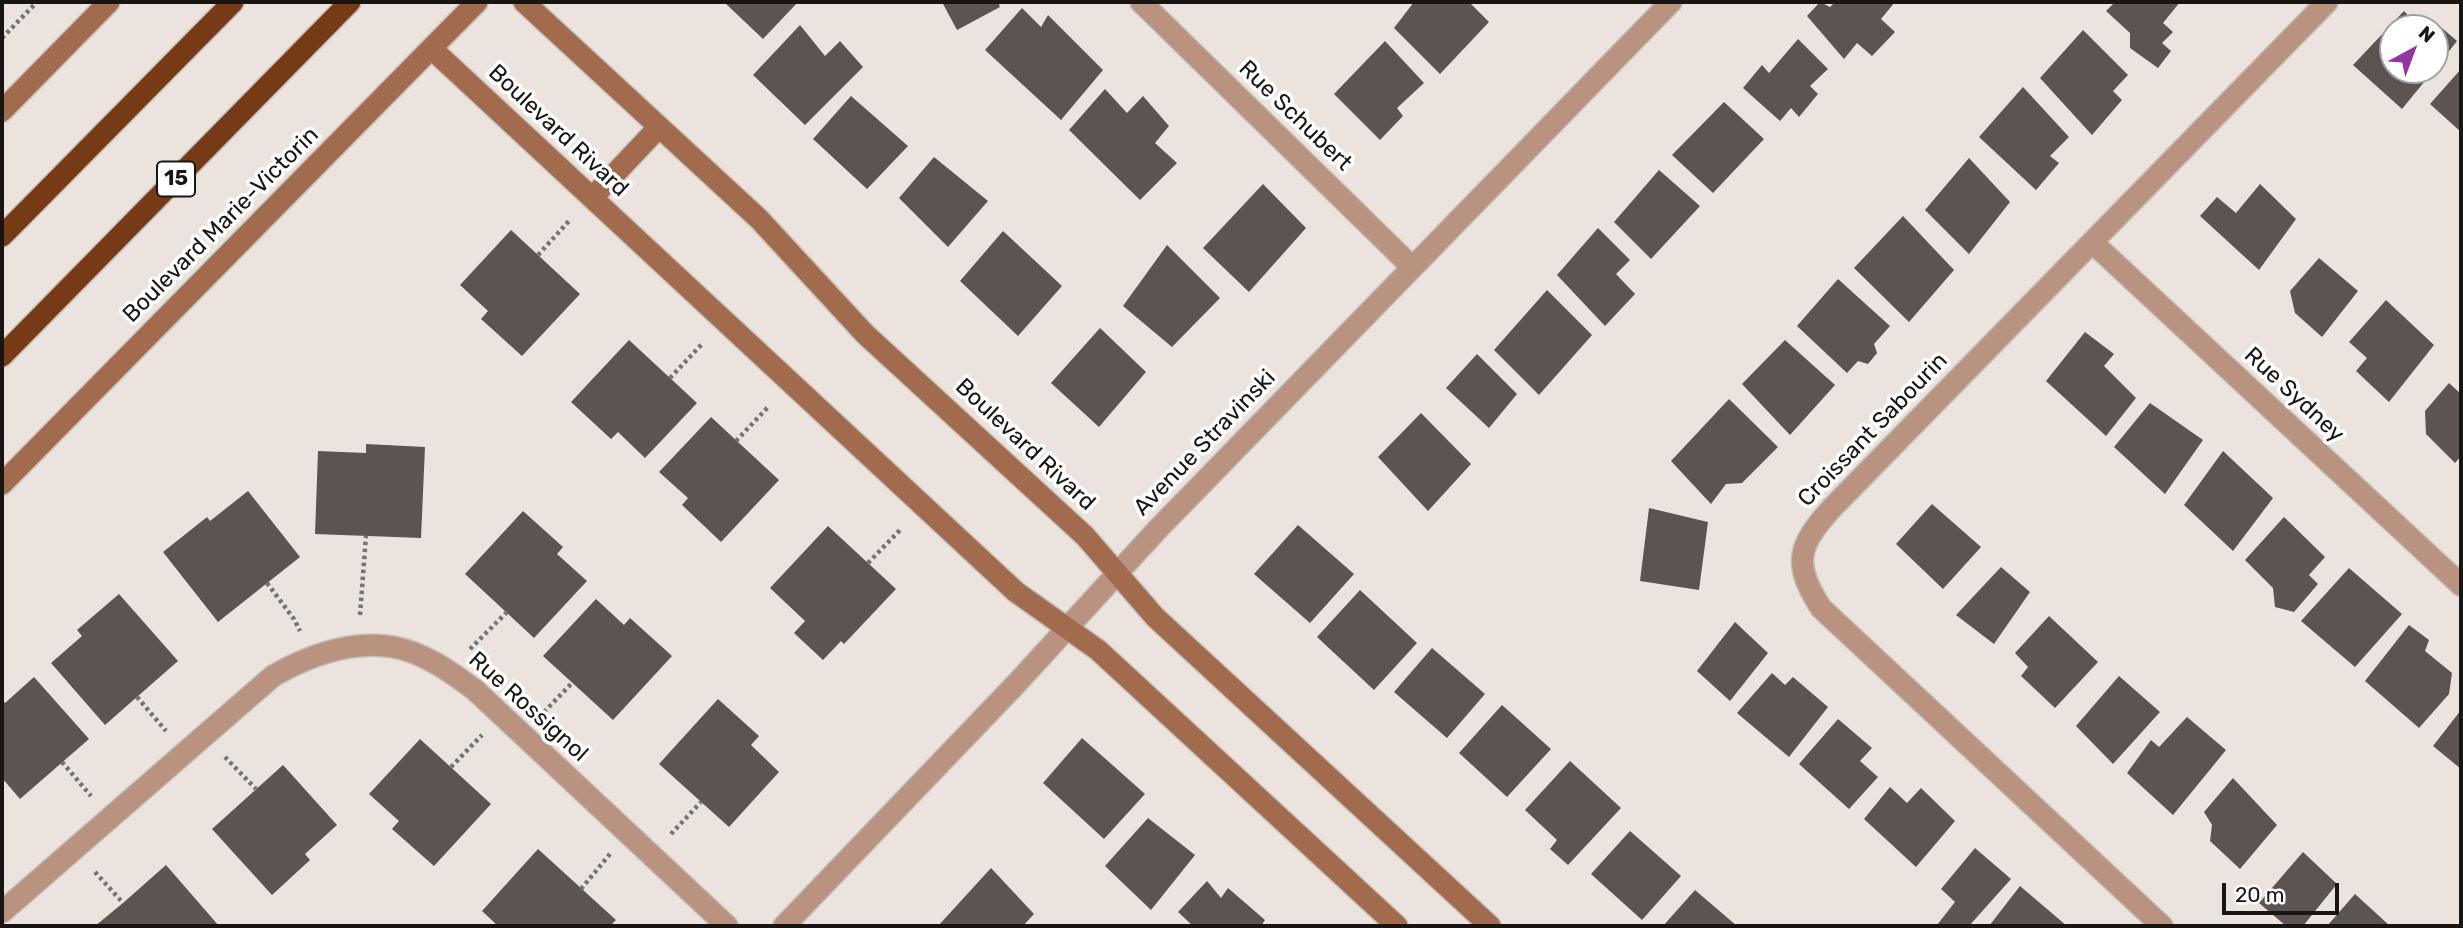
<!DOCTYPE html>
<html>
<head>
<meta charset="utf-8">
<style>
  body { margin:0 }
  #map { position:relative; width:2463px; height:928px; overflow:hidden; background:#ebe3de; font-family:Rubik,sans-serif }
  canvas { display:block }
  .frame { position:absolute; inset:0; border:4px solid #181513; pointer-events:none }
  .north { position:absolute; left:2379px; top:14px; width:70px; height:70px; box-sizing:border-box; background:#fff; border:2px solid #a3a1a1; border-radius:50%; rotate:41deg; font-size:19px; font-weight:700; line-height:28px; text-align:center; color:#181513 }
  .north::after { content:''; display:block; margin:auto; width:24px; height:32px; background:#9136a1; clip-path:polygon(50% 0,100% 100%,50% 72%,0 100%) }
  .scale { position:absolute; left:2222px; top:883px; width:117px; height:32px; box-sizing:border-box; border:4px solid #181513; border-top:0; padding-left:9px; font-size:21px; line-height:24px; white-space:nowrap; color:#181513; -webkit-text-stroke:5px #fff; paint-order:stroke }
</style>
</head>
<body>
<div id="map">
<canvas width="2463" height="928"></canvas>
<div class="frame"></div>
<div class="north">N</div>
<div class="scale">20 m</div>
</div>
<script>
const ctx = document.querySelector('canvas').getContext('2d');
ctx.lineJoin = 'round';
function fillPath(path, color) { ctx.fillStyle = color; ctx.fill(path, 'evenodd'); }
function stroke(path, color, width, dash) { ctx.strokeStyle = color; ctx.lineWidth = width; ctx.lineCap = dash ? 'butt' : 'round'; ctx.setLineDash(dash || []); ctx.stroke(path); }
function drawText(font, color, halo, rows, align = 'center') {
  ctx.font = font + ' Rubik,sans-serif'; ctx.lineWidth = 7; ctx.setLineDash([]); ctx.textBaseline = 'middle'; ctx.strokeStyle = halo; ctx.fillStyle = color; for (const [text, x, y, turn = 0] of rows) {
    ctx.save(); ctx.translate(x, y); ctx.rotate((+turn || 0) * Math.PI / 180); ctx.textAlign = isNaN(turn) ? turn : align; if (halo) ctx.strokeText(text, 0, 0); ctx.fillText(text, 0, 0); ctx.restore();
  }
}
const building = new Path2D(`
  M724 2H798L763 39Z
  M942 2H998L1000 7 957 30Z
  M1414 2H1469L1489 22 1440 74 1394 28Z
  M1820 2 1830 7 1835 2H1895L1881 19 1895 32 1872 56 1857 43 1844 59 1807 16Z
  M2115 2H2180L2163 23 2173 32 2162 43 2171 51 2158 68 2130 48V33L2106 11Z
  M1022 8 1041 27 1048 15 1103 70 1061 120 985 50Z
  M2404 11 2419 28H2393V70H2434L2402 109 2353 65Z
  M800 25 825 56 840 41 863 67 805 125 753 75Z
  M2442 28 2457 41 2435 69V37Z
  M2083 30 2128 75 2113 91 2122 100 2092 135 2040 78Z
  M1798 39 1828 69 1810 86 1818 94 1799 117 1791 108 1780 121 1743 88 1762 65 1769 73Z
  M1385 41 1424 83 1397 108 1403 116 1380 140 1334 94Z
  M2461 69V132L2430 104Z
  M2023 87 2069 137 2050 156 2059 163 2036 190 1979 137Z
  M1105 89 1127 113 1143 96 1169 126 1155 143 1177 163 1140 200 1069 130Z
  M851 96 908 146 867 189 813 139Z
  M1724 102 1764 139 1713 193 1672 155Z
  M934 157 988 201 948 247 899 198Z
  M1969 158 2010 202 1969 254 1925 210Z
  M1659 170 1700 206 1651 259 1614 222Z
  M1263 184 1306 228 1249 292 1203 248Z
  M2260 184 2296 219 2259 270 2200 216 2217 197 2236 213Z
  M1903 216 1954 270 1909 322 1854 268Z
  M1598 228 1630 260 1616 274 1635 294 1605 326 1557 275Z
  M511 230 580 294 522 356 481 319 488 311 460 285Z
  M1003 231 1062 286 1018 336 960 281Z
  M1167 245 1220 298 1172 347 1123 306Z
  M2319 258 2358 291 2322 337 2295 313 2290 291Z
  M1838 279 1890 326 1874 344 1877 353 1868 364 1858 361 1847 373 1797 326Z
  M1547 290 1592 335 1539 395 1494 350Z
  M2386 300 2434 345 2389 402 2356 371 2367 358 2349 342Z
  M1100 328 1146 372 1099 427 1051 383Z
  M2085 332 2114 354 2104 366 2136 398 2106 436 2046 381Z
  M629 340 697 403 645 458 618 432 611 439 571 402Z
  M1785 340 1835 385 1790 435 1742 384Z
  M1477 354 1517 394 1489 428 1446 388Z
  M2449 383 2461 394V456L2455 463 2426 434 2425 411Z
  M1729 399 1778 447 1742 483 1726 484 1711 504 1671 461Z
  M2150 403 2203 440 2165 494 2114 447Z
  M1421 413 1471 464 1428 511 1378 457Z
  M711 417 779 480 721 542 682 505 688 498 659 472Z
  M366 444 425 447 421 538 315 534 318 451 366 453Z
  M2223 451 2273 498 2233 551 2184 505Z
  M248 491 300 557 218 622 163 552 207 517 210 521Z
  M1932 504 1981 547 1943 589 1896 544Z
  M1649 508 1708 522 1699 590 1640 581Z
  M523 511 563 547 557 554 587 581 534 638 465 574Z
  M2284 517 2325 557 2309 575 2318 584 2294 612 2275 607 2273 588 2245 560Z
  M1298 525 1354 574 1310 623 1254 574Z
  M828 526 896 589 844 644 841 641 823 660 794 633 805 621 770 588Z
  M2001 567 2030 592 1994 644 1956 615Z
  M2349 568 2402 614 2355 667 2301 621Z
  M1360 590 1417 643 1374 690 1317 637Z
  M119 594 178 661 105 725 51 663 82 636 77 630Z
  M596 599 624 625 630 618 672 656 613 720 543 656Z
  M2049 616 2098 662 2055 708 2021 676 2028 667 2015 653Z
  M1735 622 1768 653 1730 701 1697 671Z
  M2409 625 2429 640 2425 651 2452 673 2449 694 2419 728 2365 681Z
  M1432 648 1485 694 1447 738 1394 692Z
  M1772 673 1785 685 1793 677 1828 707 1789 757 1737 713Z
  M2119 676 2160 712 2113 764 2076 726Z
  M34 677 89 739 20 799 2 778V699L5 703Z
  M718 699 759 736 751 745 779 772 729 827 659 764Z
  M1502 705 1551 749 1507 797 1459 753Z
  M2461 710V769L2433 746Z
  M2187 717 2226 750 2173 815 2127 773 2151 740 2159 747Z
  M1838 719 1872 748 1860 761 1878 777 1849 809 1799 764Z
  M1082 738 1145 794 1104 839 1043 783Z
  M420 739 491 804 434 866 392 829 399 821 369 794Z
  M1570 761 1621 808 1568 865 1550 849 1557 840 1525 810Z
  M283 765 337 825 305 854 310 860 272 895 212 829Z
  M2233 778 2277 825 2240 869 2210 841 2212 825 2204 812Z
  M1890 787 1907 803 1921 788 1955 821 1916 867 1864 819Z
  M1148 818 1195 855 1151 910 1105 866Z
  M1630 831 1681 876 1642 920 1591 874Z
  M1975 848 2011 879 1969 926H1939L1937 925 1955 902 1941 889Z
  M538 849 616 920 610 926H498L482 911Z
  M2303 852 2337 884 2303 926H2286L2259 903Z
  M166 865 219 926H95L123 903Z
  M991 868 1034 914 1023 926H938Z
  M1207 881 1221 898 1228 888 1265 920 1261 926H1193L1178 912Z
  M2020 886 2067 926H1989Z
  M1695 890 1737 926H1663Z
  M2355 894 2390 926H2327Z`);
const path = new Path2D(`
  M2 38 37 2
  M538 255 569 221
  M670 378 702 344
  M736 441 769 406
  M868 563 901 529
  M267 583 294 619 300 631
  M360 615 366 536
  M470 649 507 612
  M137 697 166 731
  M544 712 572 683
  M225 757 256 789
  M62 762 91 796
  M451 767 482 735
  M671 834 701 802
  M95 872 123 903
  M581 889 610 854`);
const street = new Path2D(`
  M1141 2 1412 267
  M2092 242 2461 585
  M2 912 273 676C308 656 351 640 393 647 423 652 451 672 475 690L727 926
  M784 926 1017 683 1156 531 1671 2
  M2162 926 1821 608C1793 564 1797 547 1831 509L2327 2`);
const secondary = new Path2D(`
  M524 2 759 219 865 334 1085 536 1155 617 1490 926
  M432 49 1016 592 1098 650 1397 926
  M2 111 109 2
  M592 198 659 127
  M2 484 477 2`);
const highway = new Path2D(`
  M2 236 233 2
  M2 356 350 2`);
const shields = [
  [176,179,38]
];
const shieldNames = [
  ["15",176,179]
];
const streetNames = [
  ["Rue Schubert",1295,116,44],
  ["Boulevard Rivard",558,131,43],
  ["Boulevard Marie-Victorin",221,225,-45],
  ["Rue Sydney",2294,395,43],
  ["Croissant Sabourin",1873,430,-46],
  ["Avenue Stravinski",1205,443,-46],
  ["Boulevard Rivard",1025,445,43],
  ["Rue Rossignol",528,707,42]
];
fillPath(building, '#5c5451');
stroke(street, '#c5beb9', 24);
stroke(secondary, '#c5beb9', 24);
stroke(highway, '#c5beb9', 24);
stroke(path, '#78736f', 4.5, [3.5, 3.5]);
stroke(street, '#ba9380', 21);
stroke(secondary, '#a26b4e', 21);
stroke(highway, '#763a16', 21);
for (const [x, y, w] of shields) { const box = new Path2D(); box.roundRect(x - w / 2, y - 17.5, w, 35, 5); ctx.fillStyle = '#fff'; ctx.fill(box); stroke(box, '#181513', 2); }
drawText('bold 21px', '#181513', null, shieldNames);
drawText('23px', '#181513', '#fff', streetNames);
</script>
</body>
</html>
